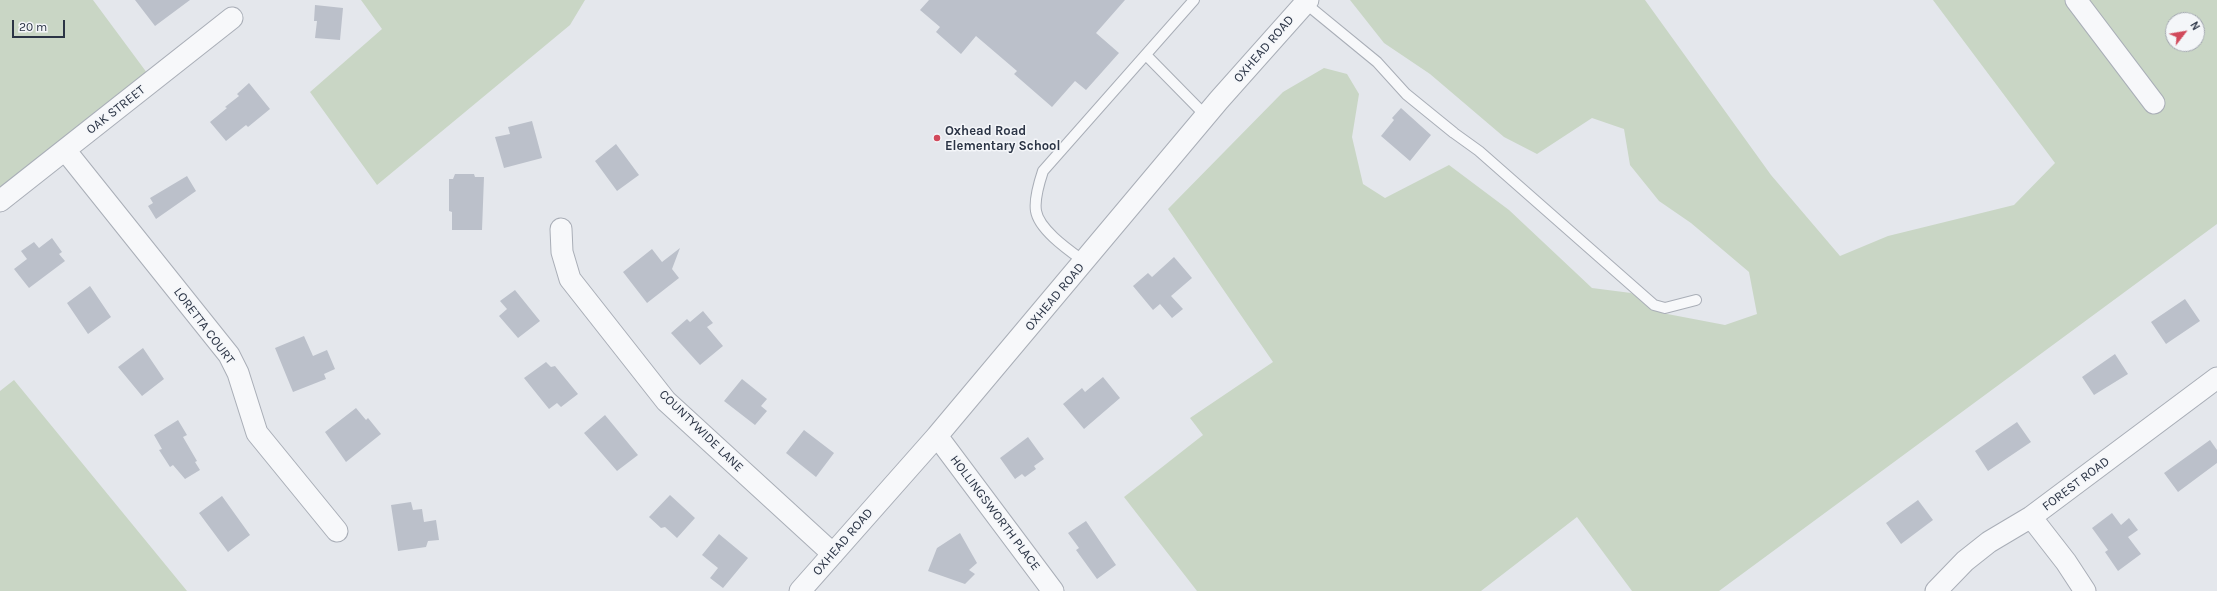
<!DOCTYPE html>
<html>
<head>
<meta charset="utf-8">
<style>
  body { margin:0 }
  #map { position:relative; width:2217px; height:591px; overflow:hidden; background:#e4e7ec; font-family:Karla,sans-serif }
  canvas { display:block }
  .north { position:absolute; left:2165px; top:12px; width:40px; height:40px; box-sizing:border-box; background:#f4f6f9; border:1px solid #a4a8b1; border-radius:50%; rotate:59deg; font-size:11px; font-weight:700; line-height:16px; text-align:center; color:#2b3445 }
  .north::after { content:''; display:block; margin:auto; width:14px; height:18px; background:#d1495b; clip-path:polygon(50% 0,100% 100%,50% 72%,0 100%) }
  .scale { position:absolute; left:12px; top:20px; width:53px; height:18px; box-sizing:border-box; border:2px solid #2b3445; border-top:0; padding-left:5px; font-size:12px; line-height:14px; white-space:nowrap; color:#2b3445; -webkit-text-stroke:3px #f4f6f9; paint-order:stroke }
</style>
</head>
<body>
<div id="map">
<canvas width="2217" height="591"></canvas>
<div class="north">N</div>
<div class="scale">20 m</div>
</div>
<script>
const ctx = document.querySelector('canvas').getContext('2d');
ctx.lineJoin = 'round';
function fillPath(path, color) { ctx.fillStyle = color; ctx.fill(path, 'evenodd'); }
function stroke(path, color, width, dash) { ctx.strokeStyle = color; ctx.lineWidth = width; ctx.lineCap = dash ? 'butt' : 'round'; ctx.setLineDash(dash || []); ctx.stroke(path); }
function drawText(font, color, halo, rows, align = 'center') {
  ctx.font = font + ' Karla,sans-serif'; ctx.lineWidth = 3; ctx.setLineDash([]); ctx.textBaseline = 'middle'; ctx.strokeStyle = halo; ctx.fillStyle = color; for (const [text, x, y, turn = 0] of rows) {
    ctx.save(); ctx.translate(x, y); ctx.rotate((+turn || 0) * Math.PI / 180); ctx.textAlign = isNaN(turn) ? turn : align; if (halo) ctx.strokeText(text, 0, 0); ctx.fillText(text, 0, 0); ctx.restore();
  }
}
const green = new Path2D(`
  M0 0H93L153 81 0 201Z
  M361 0H585L570 25 377 185 310 92 382 29Z
  M1350 0H1645L1771 175 1840 256 1888 236 2014 205 2055 163 1933 0H2217V224L1719 591H1632L1577 517 1481 591H1197L1124 497 1203 435 1190 418 1273 362 1168 209 1283 92 1324 68 1347 74 1359 94 1352 137 1363 184 1385 198 1449 165 1509 210 1592 288 1631 293 1662 313 1725 325 1757 314 1749 272 1691 223 1659 201 1630 165 1624 129 1592 118 1537 154 1504 137 1430 74 1384 43ZM2173 20H2197V44H2173Z
  M14 380 187 591H0V391Z`);
const building = new Path2D(`
  M135 0H190L155 26Z
  M929 0H1125L1096 33 1119 53 1086 90 1075 81 1052 107 1014 74 1017 71 976 36 961 54 936 32 940 27 920 10Z
  M315 5 343 8 340 40 315 38 317 21H314Z
  M249 83 270 109 248 127 246 125 226 141 210 122 227 108 225 107 239 96 237 94Z
  M1401 108 1431 135 1410 161 1381 136 1394 120 1392 118Z
  M532 121 542 158 504 168 495 137 510 134 508 127Z
  M616 144 639 175 617 191 595 161Z
  M455 174H474L475 177H484L482 230H452V212L449 211V179H453Z
  M187 176 196 191 156 219 148 206 153 203 150 198Z
  M52 238 62 252 59 254 65 261 29 288 14 269 27 259 21 251 34 242 39 248Z
  M680 248 672 269 679 278 647 303 623 272 652 249 662 262Z
  M1174 257 1192 278 1171 296 1183 309 1172 318 1160 304 1153 310 1133 286 1148 273 1152 277Z
  M90 286 111 317 88 334 67 303Z
  M515 290 540 321 518 338 499 316 507 309 500 301Z
  M2185 299 2200 321 2166 344 2151 322Z
  M703 311 713 323 707 327 723 346 700 365 671 333 687 319 690 322Z
  M304 336 313 356 327 350 335 369 324 374 326 379 293 392 275 348Z
  M143 348 164 379 142 396 118 367Z
  M2115 354 2128 374 2094 395 2082 377Z
  M546 362 551 367 555 366 578 394 561 407 557 403 549 409 524 378Z
  M1103 377 1120 398 1084 429 1063 404 1082 388 1085 392Z
  M742 379 767 399 761 406 767 411 755 425 724 401Z
  M356 408 366 420 368 418 381 434 346 462 325 432Z
  M605 415 638 455 617 471 584 433Z
  M178 420 187 435 183 437 197 461 195 462 200 470 185 479 173 465 170 467 159 450 162 449 154 435Z
  M2017 422 2031 442 1988 471 1975 451Z
  M804 430 834 453 816 477 786 453Z
  M1028 437 1044 459 1034 466 1036 469 1025 477 1022 474 1015 479 1000 458Z
  M2210 440 2217 450V463L2178 492 2164 473Z
  M670 495 695 518 677 538 665 527 661 528 649 517Z
  M222 496 250 535 228 552 199 513Z
  M1918 500 1933 520 1901 544 1886 523Z
  M411 502 413 510 422 509 424 522 436 520 439 540 428 541 426 547 398 551 391 505Z
  M2112 513 2121 525 2129 518 2138 530 2128 537 2141 554 2118 571 2105 552 2108 550 2092 528Z
  M1086 521 1116 565 1097 579 1076 550 1079 548 1068 533Z
  M960 533 977 563 969 570 975 574 965 584 928 571 937 548Z
  M719 534 748 558 723 588 710 578 718 568 702 555Z`);
const service = new Path2D(`
  M1305 3 1377 62 1406 94 1454 133 1479 151 1654 305 1665 308 1696 300
  M1147 56 1206 116
  M1085 262C1070 251 1039 230 1036 211 1034 199 1039 183 1043 171L1194 0`);
const minor = new Path2D(`
  M2076 0 2154 103
  M65 150 229 355 238 373 257 433 337 531
  M0 201 232 18
  M561 229 562 252 570 279 666 401 833 554
  M937 436 1053 591
  M2031 517 2066 562 2085 591
  M800 591 937 436 1219 100 1308 0
  M1936 591 1965 561 1989 542 2031 517 2217 378`);
const markers = [
  [937,138,4,"#d1495b"]
];
const streetNames = [
  ["OXHEAD ROAD",1264,49,-49],
  ["OAK STREET",116,110,-38],
  ["OXHEAD ROAD",1055,297,-50],
  ["LORETTA COURT",204,326,53],
  ["COUNTYWIDE LANE",701,431,44],
  ["FOREST ROAD",2076,484,-37],
  ["HOLLINGSWORTH PLACE",995,513,53],
  ["OXHEAD ROAD",843,542,-49]
];
const poiNames = [
  ["Oxhead Road",945,131],
  ["Elementary School",945,146]
];
fillPath(green, '#c9d6c5');
fillPath(building, '#bbc0ca');
stroke(service, '#a9aeb7', 12);
stroke(minor, '#a9aeb7', 23);
stroke(service, '#f7f8fa', 10);
stroke(minor, '#f7f8fa', 21);
for (const [x, y, r, color] of markers) { const dot = new Path2D(); dot.arc(x, y, r, 0, 2 * Math.PI); ctx.fillStyle = color; ctx.fill(dot); stroke(dot, '#f4f6f9', 1.5); }
drawText('13px', '#2b3445', '#f4f6f9', streetNames);
drawText('bold 13px', '#2b3445', '#f4f6f9', poiNames, 'left');
</script>
</body>
</html>
